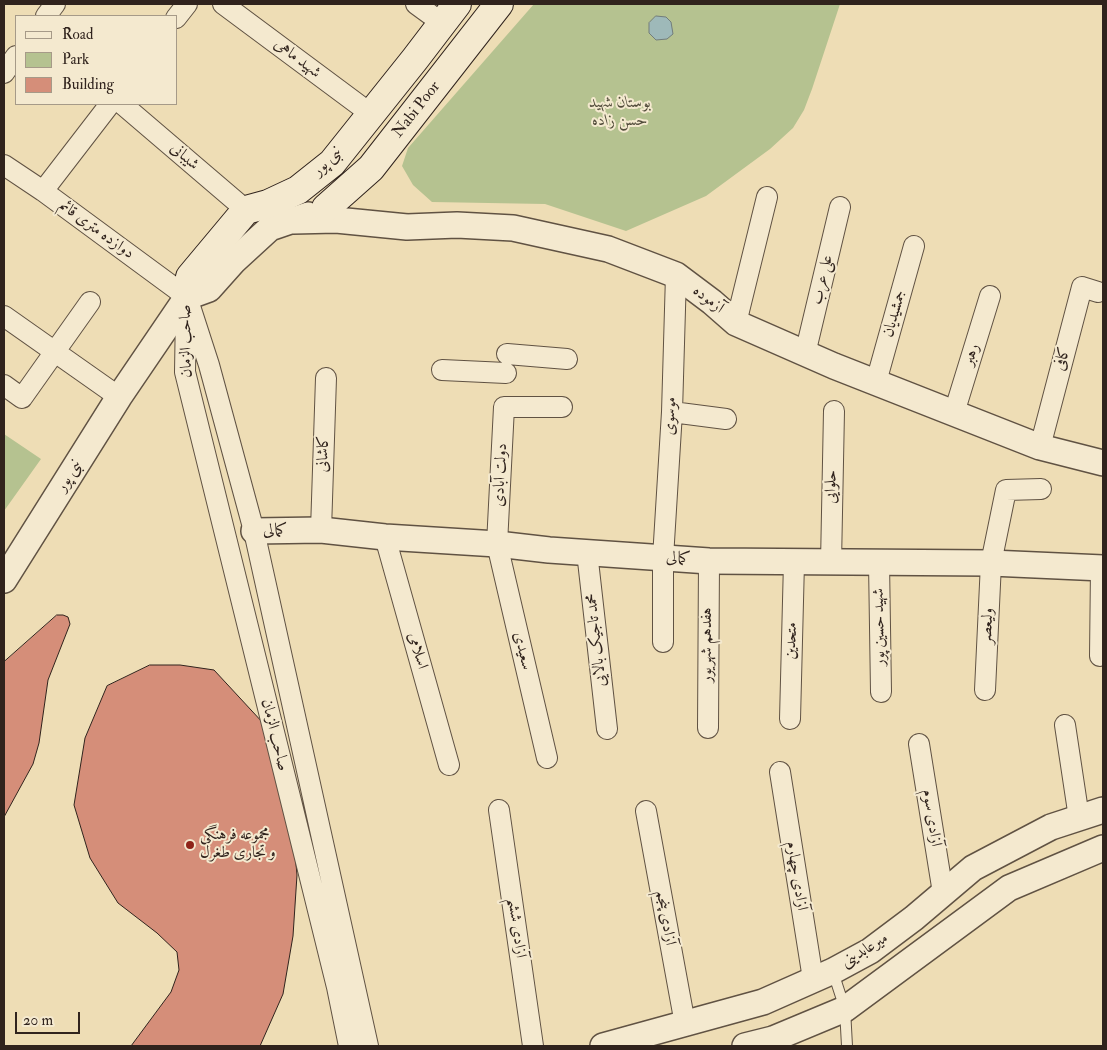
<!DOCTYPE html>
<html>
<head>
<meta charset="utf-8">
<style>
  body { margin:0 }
  #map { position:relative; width:1107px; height:1050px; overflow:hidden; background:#eeddb5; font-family:"IM FELL Double Pica",serif }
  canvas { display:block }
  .frame { position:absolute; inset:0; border:5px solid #30231d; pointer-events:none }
  .legend { position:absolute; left:15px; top:15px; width:162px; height:90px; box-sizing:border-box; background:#f4e9cf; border:1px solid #a69a88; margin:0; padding:6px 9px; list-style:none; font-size:15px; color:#30231d }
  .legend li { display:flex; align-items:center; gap:10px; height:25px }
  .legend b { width:25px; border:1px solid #a69a88 }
  .scale { position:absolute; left:15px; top:1012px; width:65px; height:22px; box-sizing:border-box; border:2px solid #30231d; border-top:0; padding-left:6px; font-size:15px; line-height:18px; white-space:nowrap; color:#30231d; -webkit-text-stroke:4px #f4e9cf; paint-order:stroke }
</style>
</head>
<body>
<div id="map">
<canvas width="1107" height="1050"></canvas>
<div class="frame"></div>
<ul class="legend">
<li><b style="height:6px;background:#f4e9cf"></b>Road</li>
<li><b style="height:14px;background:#b5c290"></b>Park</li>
<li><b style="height:14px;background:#d58e79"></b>Building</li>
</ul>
<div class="scale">20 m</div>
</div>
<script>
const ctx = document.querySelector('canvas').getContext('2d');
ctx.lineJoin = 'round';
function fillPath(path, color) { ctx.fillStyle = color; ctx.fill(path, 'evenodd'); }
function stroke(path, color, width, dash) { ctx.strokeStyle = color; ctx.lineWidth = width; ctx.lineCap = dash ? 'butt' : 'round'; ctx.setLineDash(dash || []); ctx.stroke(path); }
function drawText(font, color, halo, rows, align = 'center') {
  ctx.font = font + ' "IM FELL Double Pica",Amiri,serif'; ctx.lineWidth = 4; ctx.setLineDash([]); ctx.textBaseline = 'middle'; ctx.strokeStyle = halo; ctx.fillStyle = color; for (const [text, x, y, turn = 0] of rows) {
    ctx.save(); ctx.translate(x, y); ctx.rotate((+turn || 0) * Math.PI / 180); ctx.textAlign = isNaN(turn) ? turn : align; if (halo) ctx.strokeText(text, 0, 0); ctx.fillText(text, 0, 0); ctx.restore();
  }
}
const green = new Path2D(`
  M534 4H840L812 89 804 110 793 128 770 149 706 196 626 231 545 204 432 202 413 185 402 166 408 148Z
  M4 434 41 459 4 511Z`);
const water = new Path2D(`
  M656 16 666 17 671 22 673 34 667 39 656 40 649 33V23Z`);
const building = new Path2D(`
  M57 615H63L68 617 70 624 48 680 39 743 33 764 4 817V662Z
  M150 665H180L214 670 264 724 293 831 297 875 293 936 283 994 260 1046H131L171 992 179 970 177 952 157 933 118 903 90 858 74 805 85 738 107 686Z`);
const service = new Path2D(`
  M833 972 845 1009 847 1046`);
const minor = new Path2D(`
  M223 4 371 114
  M416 4 442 23
  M46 16 55 4
  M176 18 187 4
  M4 73 16 56
  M122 104 246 210
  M4 165 43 191 187 297
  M43 191 110 104
  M187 297 209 365 254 531 368 1046
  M186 311 185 372 337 987 349 1046
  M4 316 119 397
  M736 323 767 197
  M507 354 567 359
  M805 354 840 207
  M442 370 506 373
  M876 382 914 246
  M4 385 22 398 90 302
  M672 412 726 419
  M954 413 990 296
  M1040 447 1082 287 1098 292
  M321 530 326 378
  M385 537 449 765
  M587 552 607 729
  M879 562 881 692
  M831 563 834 411
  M663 642V558L672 412 676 275
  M1100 656 1101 568
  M985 690 991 563 1006 490 1041 489
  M790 719 794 562
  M1065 725 1079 818
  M708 728 709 561
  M919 744 943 893
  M547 758 497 544 504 407H562
  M780 772 813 979
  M499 810 533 1046
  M646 811 685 1024`);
const tertiary = new Path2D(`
  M293 221 336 220 407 227 457 225 513 228 608 249 676 275 712 302 736 323 834 366 1040 447 1103 463
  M254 531 321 530 385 537 497 544 549 550 709 561 991 563 1103 568
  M4 580 119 397 187 297 209 289 234 261 270 228 308 215
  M603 1046 763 1002 833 971 870 951 914 918 973 868 1051 827 1103 810
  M745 1046 773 1039 845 1009 1009 888 1103 848`);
const secondary = new Path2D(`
  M326 208 371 168 499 4
  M187 297 190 277 246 210 268 204 298 190 332 163 415 59 457 4`);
const markers = [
  [190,845,5,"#8f2418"]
];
const streetNames = [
  ["شهید ماهی",297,59,37],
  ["Nabi Poor",417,110,-52],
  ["شیبانی",184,157,41],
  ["نبی پور",328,162,-44],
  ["دوازده متری قائم",96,230,36],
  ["علی عرب",823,280,-77],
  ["آزموده",708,300,38],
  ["جمشیدیان",895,314,-74],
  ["صاحب الزمان",187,341,-91],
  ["رهبر",972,355,-73],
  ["کافی",1063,359,-75],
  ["موسوی",671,416,-87],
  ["کاشانی",324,454,-88],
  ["دولت آبادی",501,475,-87],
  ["نبی پور",70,476,-58],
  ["حلوایی",832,487,-89],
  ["کمالی",275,531,-1],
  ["کمالی",678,559,4],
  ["ولیعصر",988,626,-87],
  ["شهید حسین پور",880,627,-91],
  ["محمد تاجیک بالایی",597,640,-96],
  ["متحدین",792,641,-88],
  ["هفدهم شهریور",708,645,-90],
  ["اسلامی",417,651,74],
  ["سعیدی",522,651,77],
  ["صاحب الزمان",274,735,76],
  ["آزادی سوم",931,818,81],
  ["آزادی چهارم",796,876,81],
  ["آزادی پنجم",665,918,80],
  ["آزادی ششم",516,928,82],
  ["میرعابدینی",865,951,-32]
];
const parkNames = [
  ["بوستان شهید",620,104],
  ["حسن زاده",620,122]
];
const poiNames = [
  ["مجموعه فرهنگی",200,836],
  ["و تجاری طغرل",200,854]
];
fillPath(green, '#b5c290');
fillPath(water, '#9eb9b9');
stroke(water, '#727d7b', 1);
fillPath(building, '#d58e79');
stroke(building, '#30231d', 1);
stroke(service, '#605243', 12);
stroke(minor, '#605243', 22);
stroke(tertiary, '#605243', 28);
stroke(secondary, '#30231d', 30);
stroke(service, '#f4e9cf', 10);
stroke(minor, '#f4e9cf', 20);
stroke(tertiary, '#f4e9cf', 25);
stroke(secondary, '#f4e9cf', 28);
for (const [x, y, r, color] of markers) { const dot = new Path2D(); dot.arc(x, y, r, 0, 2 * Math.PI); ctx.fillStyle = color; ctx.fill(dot); stroke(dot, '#f4e9cf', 2); }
drawText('16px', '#30231d', '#f4e9cf', streetNames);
drawText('italic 16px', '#514b3a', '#f4e9cf', parkNames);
drawText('16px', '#30231d', '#f4e9cf', poiNames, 'left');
</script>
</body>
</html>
